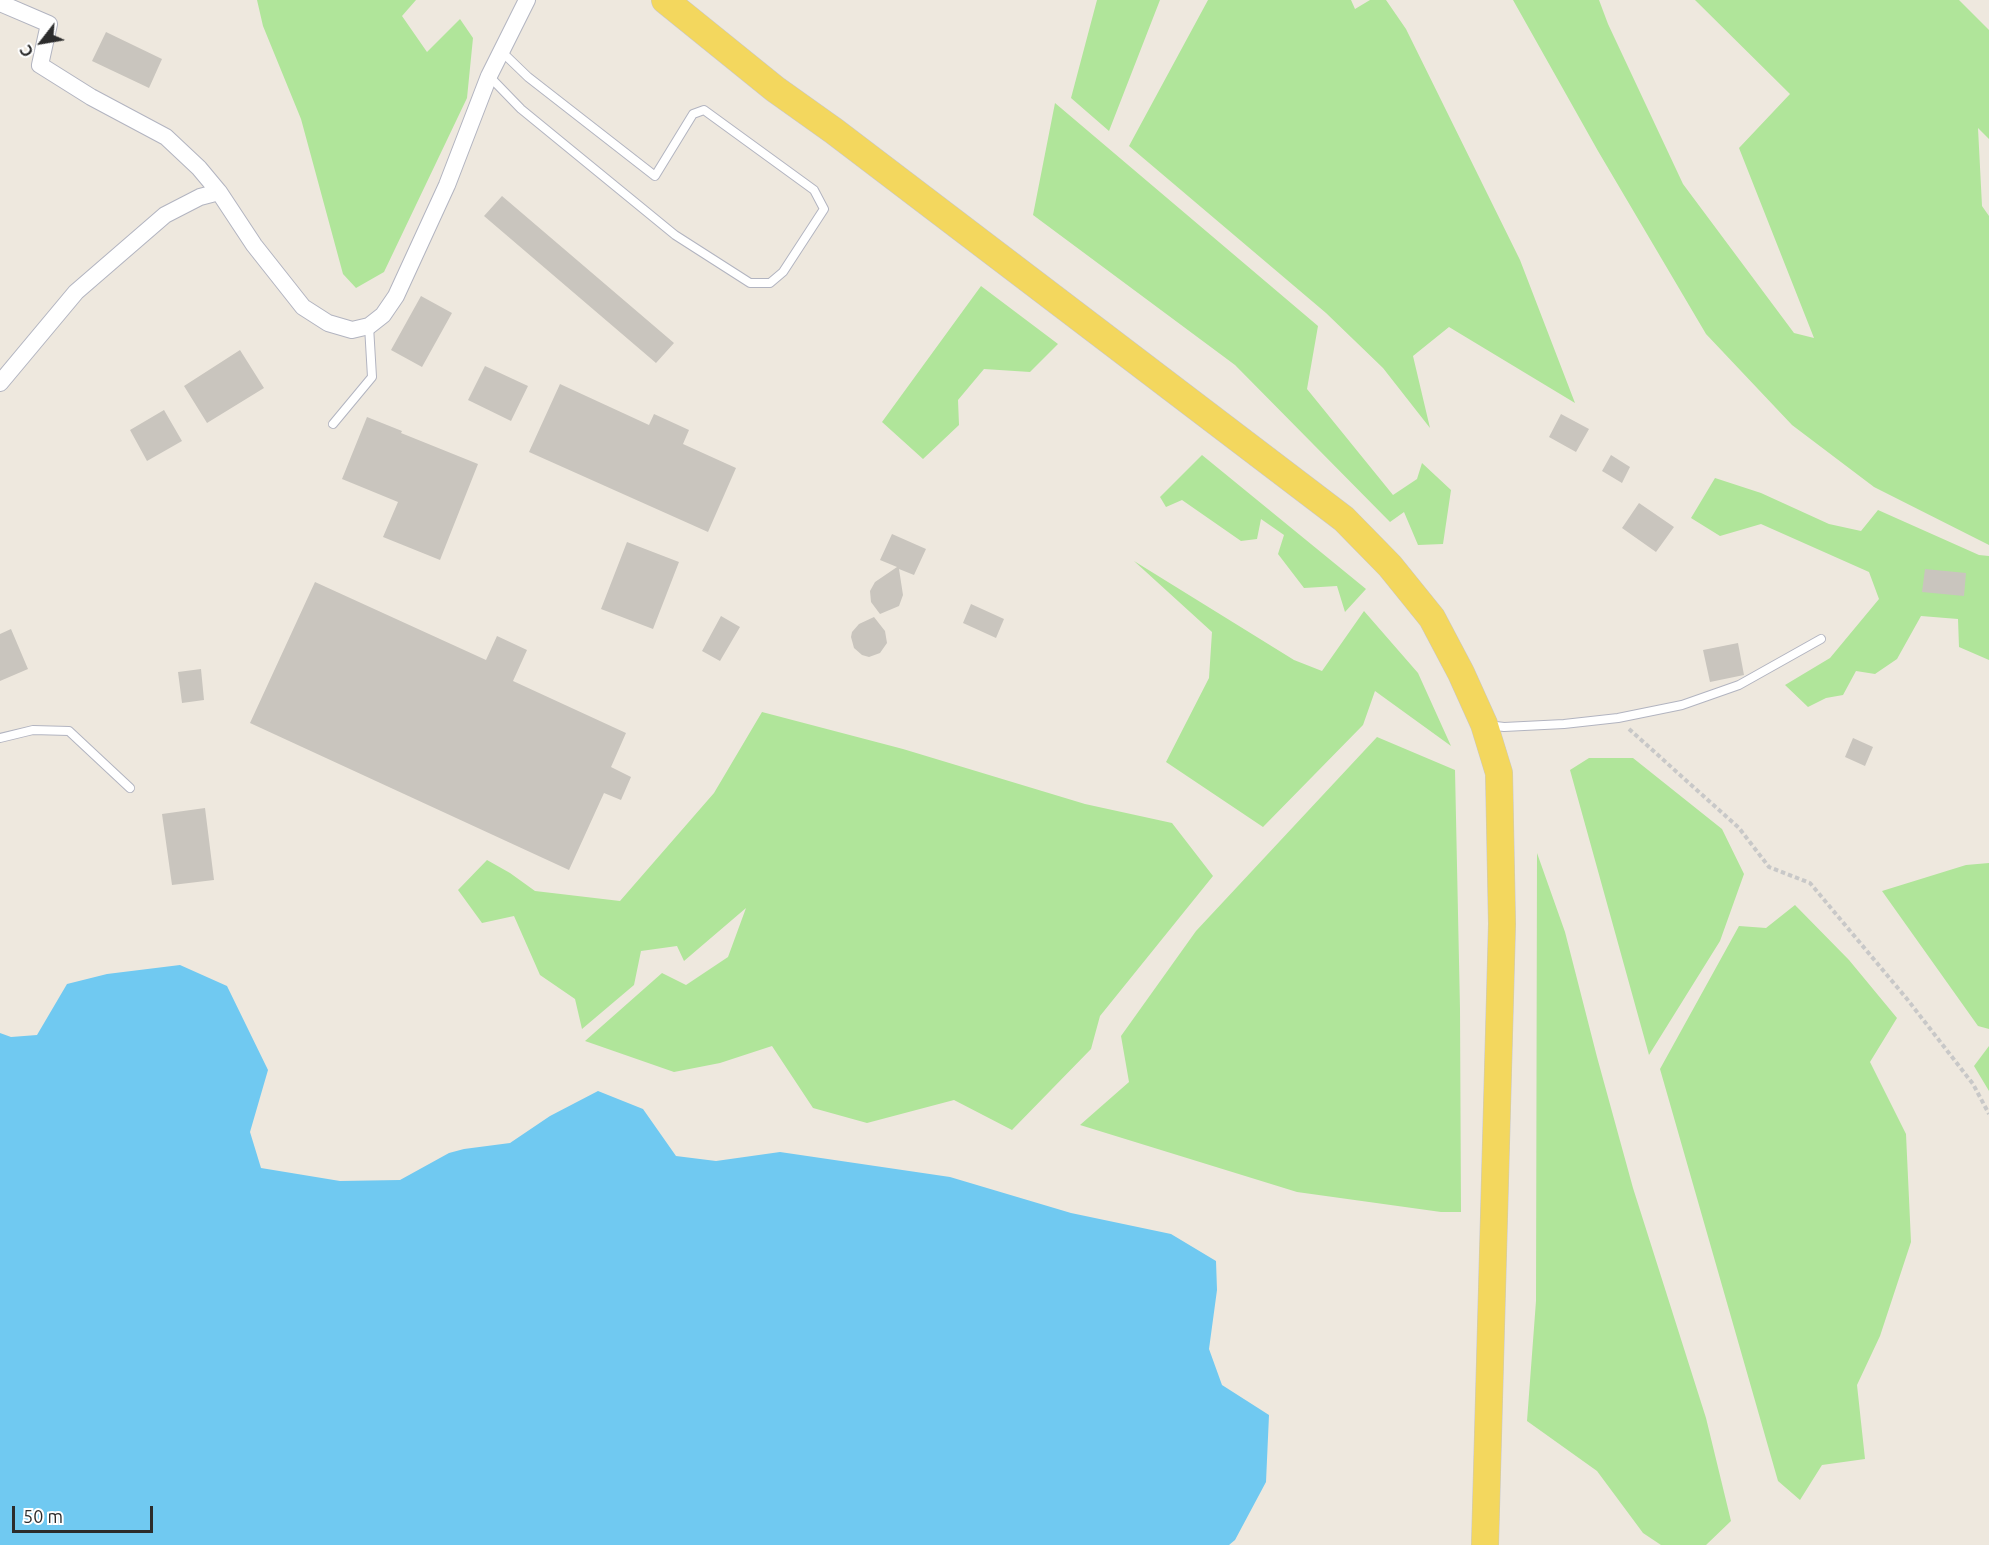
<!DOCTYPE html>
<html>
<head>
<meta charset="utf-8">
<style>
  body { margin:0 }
  #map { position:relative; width:1989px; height:1545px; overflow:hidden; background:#eee8de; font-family:Ubuntu,sans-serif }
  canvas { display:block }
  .north { position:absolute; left:12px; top:12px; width:60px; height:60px; -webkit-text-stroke:4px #fff; paint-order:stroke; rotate:239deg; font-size:16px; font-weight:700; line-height:24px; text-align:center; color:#2c2c2c }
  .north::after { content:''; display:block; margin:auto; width:21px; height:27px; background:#2c2c2c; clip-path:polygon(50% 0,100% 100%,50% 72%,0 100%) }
  .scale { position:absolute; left:12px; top:1506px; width:141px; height:27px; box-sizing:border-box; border:3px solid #2c2c2c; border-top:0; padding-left:8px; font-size:18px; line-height:21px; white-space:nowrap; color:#2c2c2c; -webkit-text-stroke:4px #fff; paint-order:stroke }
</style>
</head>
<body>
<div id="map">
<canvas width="1989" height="1545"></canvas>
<div class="north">С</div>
<div class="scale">50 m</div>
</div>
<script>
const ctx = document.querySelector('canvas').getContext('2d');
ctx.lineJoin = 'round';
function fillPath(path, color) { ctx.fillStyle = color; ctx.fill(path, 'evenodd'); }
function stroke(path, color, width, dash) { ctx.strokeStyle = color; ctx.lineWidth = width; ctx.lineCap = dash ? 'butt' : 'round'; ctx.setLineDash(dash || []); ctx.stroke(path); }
const green = new Path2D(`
  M257 0H416L402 16 427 52 460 19 473 38 467 98 384 272 356 288 343 274 301 119 263 26Z
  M1097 0H1160L1109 131 1071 98Z
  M1208 0H1351L1355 9 1370 0H1386L1406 29 1520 260 1575 403 1449 327 1413 356 1430 428 1383 368 1326 313 1129 146Z
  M1513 0H1599L1608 24 1683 184 1794 333 1814 338 1739 148 1790 94 1695 0H1959L1989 30V139L1978 128 1982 206 1989 216V545L1874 487 1792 425 1706 334 1598 151Z
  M1055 103 1318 326 1307 389 1393 495 1417 479 1422 463 1451 490 1443 544 1418 545 1404 512 1390 522 1235 365 1033 215Z
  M981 286 1058 344 1030 372 984 369 958 400 959 425 923 459 882 422Z
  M1202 455 1366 589 1345 612 1337 586 1304 588 1278 554 1284 535 1261 519 1257 539 1241 541 1182 500 1166 507 1160 497Z
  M1715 478 1761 493 1829 524 1861 531 1878 510 1979 555 1989 556V660L1959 647 1958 619 1921 616 1897 659 1875 674 1856 671 1843 695 1826 698 1808 707 1785 685 1830 658 1879 599 1869 572 1761 524 1720 536 1691 518Z
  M1134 561 1294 660 1322 671 1364 611 1418 673 1451 746 1375 691 1363 725 1263 827 1166 762 1209 678 1212 632Z
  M762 712 903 749 1085 804 1172 823 1213 876 1100 1016 1091 1049 1012 1130 954 1100 867 1123 813 1108 772 1046 720 1063 674 1072 585 1041 662 973 686 985 728 957 746 908 684 961 677 946 641 951 634 985 582 1029 575 999 540 975 514 916 482 923 458 890 487 860 510 873 535 891 620 901 714 793Z
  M1377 737 1455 770 1460 1009 1461 1212H1441L1297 1192 1080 1125 1129 1082 1121 1036 1196 931Z
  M1589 758H1633L1722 829 1744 874 1720 941 1649 1055 1570 770Z
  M1537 853 1565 932 1597 1057 1633 1188 1706 1418 1731 1521 1706 1545H1661L1643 1533 1597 1471 1527 1421 1536 1301Z
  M1989 863V1029L1978 1026 1882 891 1966 865Z
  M1795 905 1849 960 1897 1018 1870 1062 1906 1134 1911 1242 1880 1336 1857 1385 1865 1459 1822 1465 1800 1500 1778 1481 1660 1069 1739 926 1766 928Z
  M1989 1046V1091L1974 1066Z`);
const water = new Path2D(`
  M180 965 227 986 268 1070 250 1132 261 1168 340 1181 400 1180 449 1153 464 1149 510 1143 550 1116 598 1091 643 1109 676 1156 716 1161 780 1152 950 1177 1071 1213 1171 1234 1216 1261 1217 1290 1209 1349 1222 1385 1269 1415 1266 1482 1235 1540 1229 1545H0V1033L11 1037 37 1035 67 984 107 974Z`);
const building = new Path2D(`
  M106 32 162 59 149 88 92 61Z
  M502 196 674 343 656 363 484 216Z
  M421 296 452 313 422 367 391 350Z
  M240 350 264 388 207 423 184 386Z
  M485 366 528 386 511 421 468 400Z
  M560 384 649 425 654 414 689 430 683 444 736 468 708 532 529 452Z
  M164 410 182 441 147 461 130 430Z
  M1561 414 1589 429 1576 452 1549 437Z
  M367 417 402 431 401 433 478 464 440 560 383 537 398 502 342 479Z
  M1611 455 1630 467 1622 483 1602 471Z
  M1639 503 1674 527 1656 552 1622 528Z
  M892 534 926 549 914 575 899 569 903 595 899 606 880 614 871 602 870 591 875 582 897 567 880 560Z
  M627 542 679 562 653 629 601 609Z
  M1925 569 1966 573 1964 596 1922 592Z
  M315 582 486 660 497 636 527 650 513 681 626 733 611 767 631 777 621 800 604 793 569 870 250 723Z
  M971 604 1004 619 996 638 963 623Z
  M721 616 740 627 720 661 702 651Z
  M874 617 885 631 887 643 880 653 869 657 862 655 854 648 851 637 852 632 859 624Z
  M11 629 28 669 0 681V634Z
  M1738 643 1744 675 1710 682 1703 650Z
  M201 669 204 700 182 703 178 672Z
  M1853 738 1873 747 1865 766 1845 757Z
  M205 808 214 880 172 885 162 814Z`);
const path = new Path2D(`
  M1629 729 1739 828 1769 867 1810 883 1907 999 1973 1084 1989 1114`);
const service = new Path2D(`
  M489 76 521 109 675 235 750 283H770L783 272 824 209 814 190 704 110 693 114 655 176 528 77 501 51
  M333 424 372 377 369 326
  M1488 725 1504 727 1564 724 1618 718 1682 705 1739 685 1821 639
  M0 738 33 730 69 731 130 788`);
const minor = new Path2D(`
  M0 3 49 24 40 65 91 97 166 137 199 168 219 192
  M0 383 76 292 165 215 200 197 219 192 254 245 303 307 328 323 352 330 369 326 383 315 396 296 447 185 489 76 527 0`);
const primary = new Path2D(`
  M665 0 775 89 834 131 1344 519 1390 566 1432 618 1461 673 1484 724 1499 773 1502 924 1485 1545`);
fillPath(green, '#b0e59a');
fillPath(water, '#70c9f1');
fillPath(building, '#c9c5be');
stroke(service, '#b2b4c0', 10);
stroke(minor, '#b2b4c0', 18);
stroke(primary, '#c8c8c8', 28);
stroke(path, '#c8c8c8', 4, [4.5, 3]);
stroke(service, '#fff', 8);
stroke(minor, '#fff', 16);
stroke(primary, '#f3d75e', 27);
</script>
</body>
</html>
